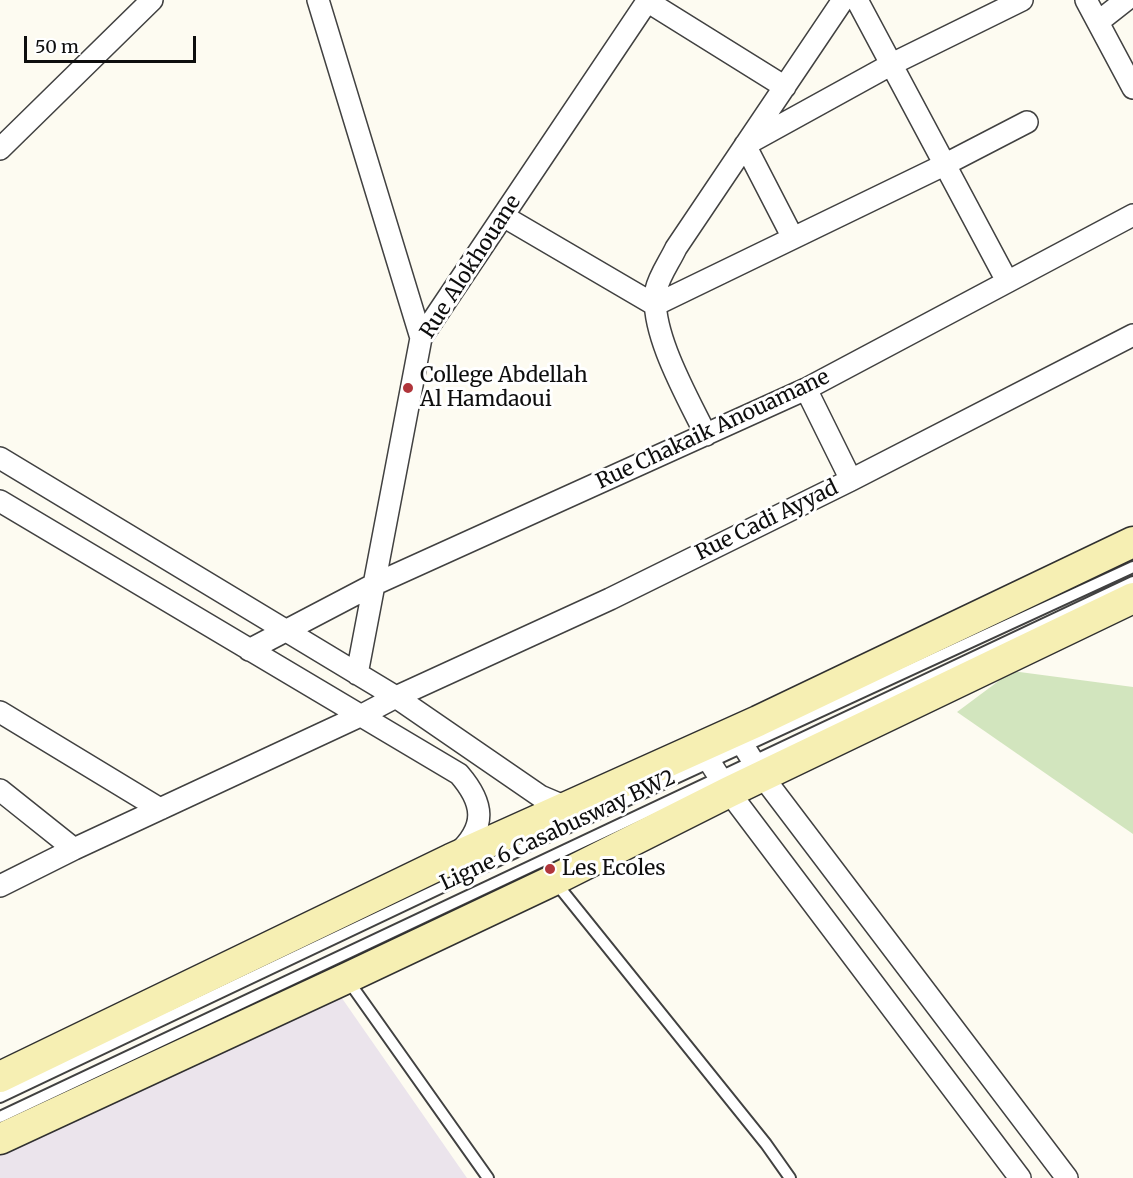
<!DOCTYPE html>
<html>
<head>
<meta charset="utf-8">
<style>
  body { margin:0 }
  #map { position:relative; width:1133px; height:1178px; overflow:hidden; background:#fdfbf1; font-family:Merriweather,serif }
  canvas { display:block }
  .scale { position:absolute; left:24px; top:36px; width:172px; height:27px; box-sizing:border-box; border:3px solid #0e0e0e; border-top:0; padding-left:8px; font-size:18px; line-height:21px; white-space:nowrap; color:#0e0e0e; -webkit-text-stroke:4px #fff; paint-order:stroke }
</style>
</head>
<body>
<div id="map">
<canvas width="1133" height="1178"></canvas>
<div class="scale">50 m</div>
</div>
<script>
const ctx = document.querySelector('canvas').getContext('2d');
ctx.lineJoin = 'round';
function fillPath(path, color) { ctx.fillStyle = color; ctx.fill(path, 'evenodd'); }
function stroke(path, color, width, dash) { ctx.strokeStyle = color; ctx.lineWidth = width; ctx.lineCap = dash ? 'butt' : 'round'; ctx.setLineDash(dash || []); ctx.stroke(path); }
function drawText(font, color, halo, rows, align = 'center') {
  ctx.font = font + ' Merriweather,serif'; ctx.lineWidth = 6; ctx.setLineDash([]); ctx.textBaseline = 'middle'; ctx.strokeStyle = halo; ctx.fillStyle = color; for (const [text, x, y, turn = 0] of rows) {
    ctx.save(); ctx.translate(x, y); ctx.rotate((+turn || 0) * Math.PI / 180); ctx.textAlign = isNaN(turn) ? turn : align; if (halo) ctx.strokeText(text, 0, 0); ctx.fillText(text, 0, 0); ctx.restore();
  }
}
const industrial = new Path2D(`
  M330 981 467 1178H0V1147Z`);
const green = new Path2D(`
  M1012 671 1133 687V834L957 712Z`);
const service = new Path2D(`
  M556 883 766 1144 790 1178
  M347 979 488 1178
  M0 1097 539 841 1133 567
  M0 1117 1133 582`);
const minor = new Path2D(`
  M318 0 421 338
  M857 0 1007 281
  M1086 0 1133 88
  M647 1 785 87
  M1098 22 1126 0
  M0 149 152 0
  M503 216 655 305
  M793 238 745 145 892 64 1022 0
  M655 305 944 165 1027 122
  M806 389 851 480
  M706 435C688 398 649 331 656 290 659 276 670 261 676 248L843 0
  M0 458 396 697 540 796 566 807
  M0 501 459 774C484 803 487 826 458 853
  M249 650 373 585 806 389 1133 215
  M357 674 421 338 648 0
  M0 712 160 809
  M734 731 763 777 1067 1178
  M700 747 729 792 1020 1178
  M0 790 74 849
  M0 886 74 849 362 715 396 697 610 599 851 480 1133 335`);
const secondary = new Path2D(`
  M0 1077 451 859 758 721 1133 542
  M0 1139 347 978 554 880 729 792 1133 598`);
const markers = [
  [408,388,6,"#b0353b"],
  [550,869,6,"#b0353b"]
];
const streetNames = [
  ["Rue Alokhouane",471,267,-57],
  ["Rue Chakaik Anouamane",713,430,-25],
  ["Rue Cadi Ayyad",767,521,-26],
  ["Ligne 6 Casabusway BW2",558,831,-25]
];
const poiNames = [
  ["College Abdellah",420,376],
  ["Al Hamdaoui",420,400],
  ["Les Ecoles",562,869]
];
fillPath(industrial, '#ebe4ec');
fillPath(green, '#d2e5be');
stroke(service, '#414141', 14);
stroke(minor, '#414141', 24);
stroke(secondary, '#303030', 33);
stroke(service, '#fff', 10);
stroke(minor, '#fff', 21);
stroke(secondary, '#f6efb3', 30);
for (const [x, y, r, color] of markers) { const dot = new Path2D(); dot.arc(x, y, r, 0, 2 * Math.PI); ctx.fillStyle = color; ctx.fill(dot); stroke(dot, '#fff', 2); }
drawText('21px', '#0e0e0e', '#fff', streetNames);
drawText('21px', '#0e0e0e', '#fff', poiNames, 'left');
</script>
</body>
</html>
